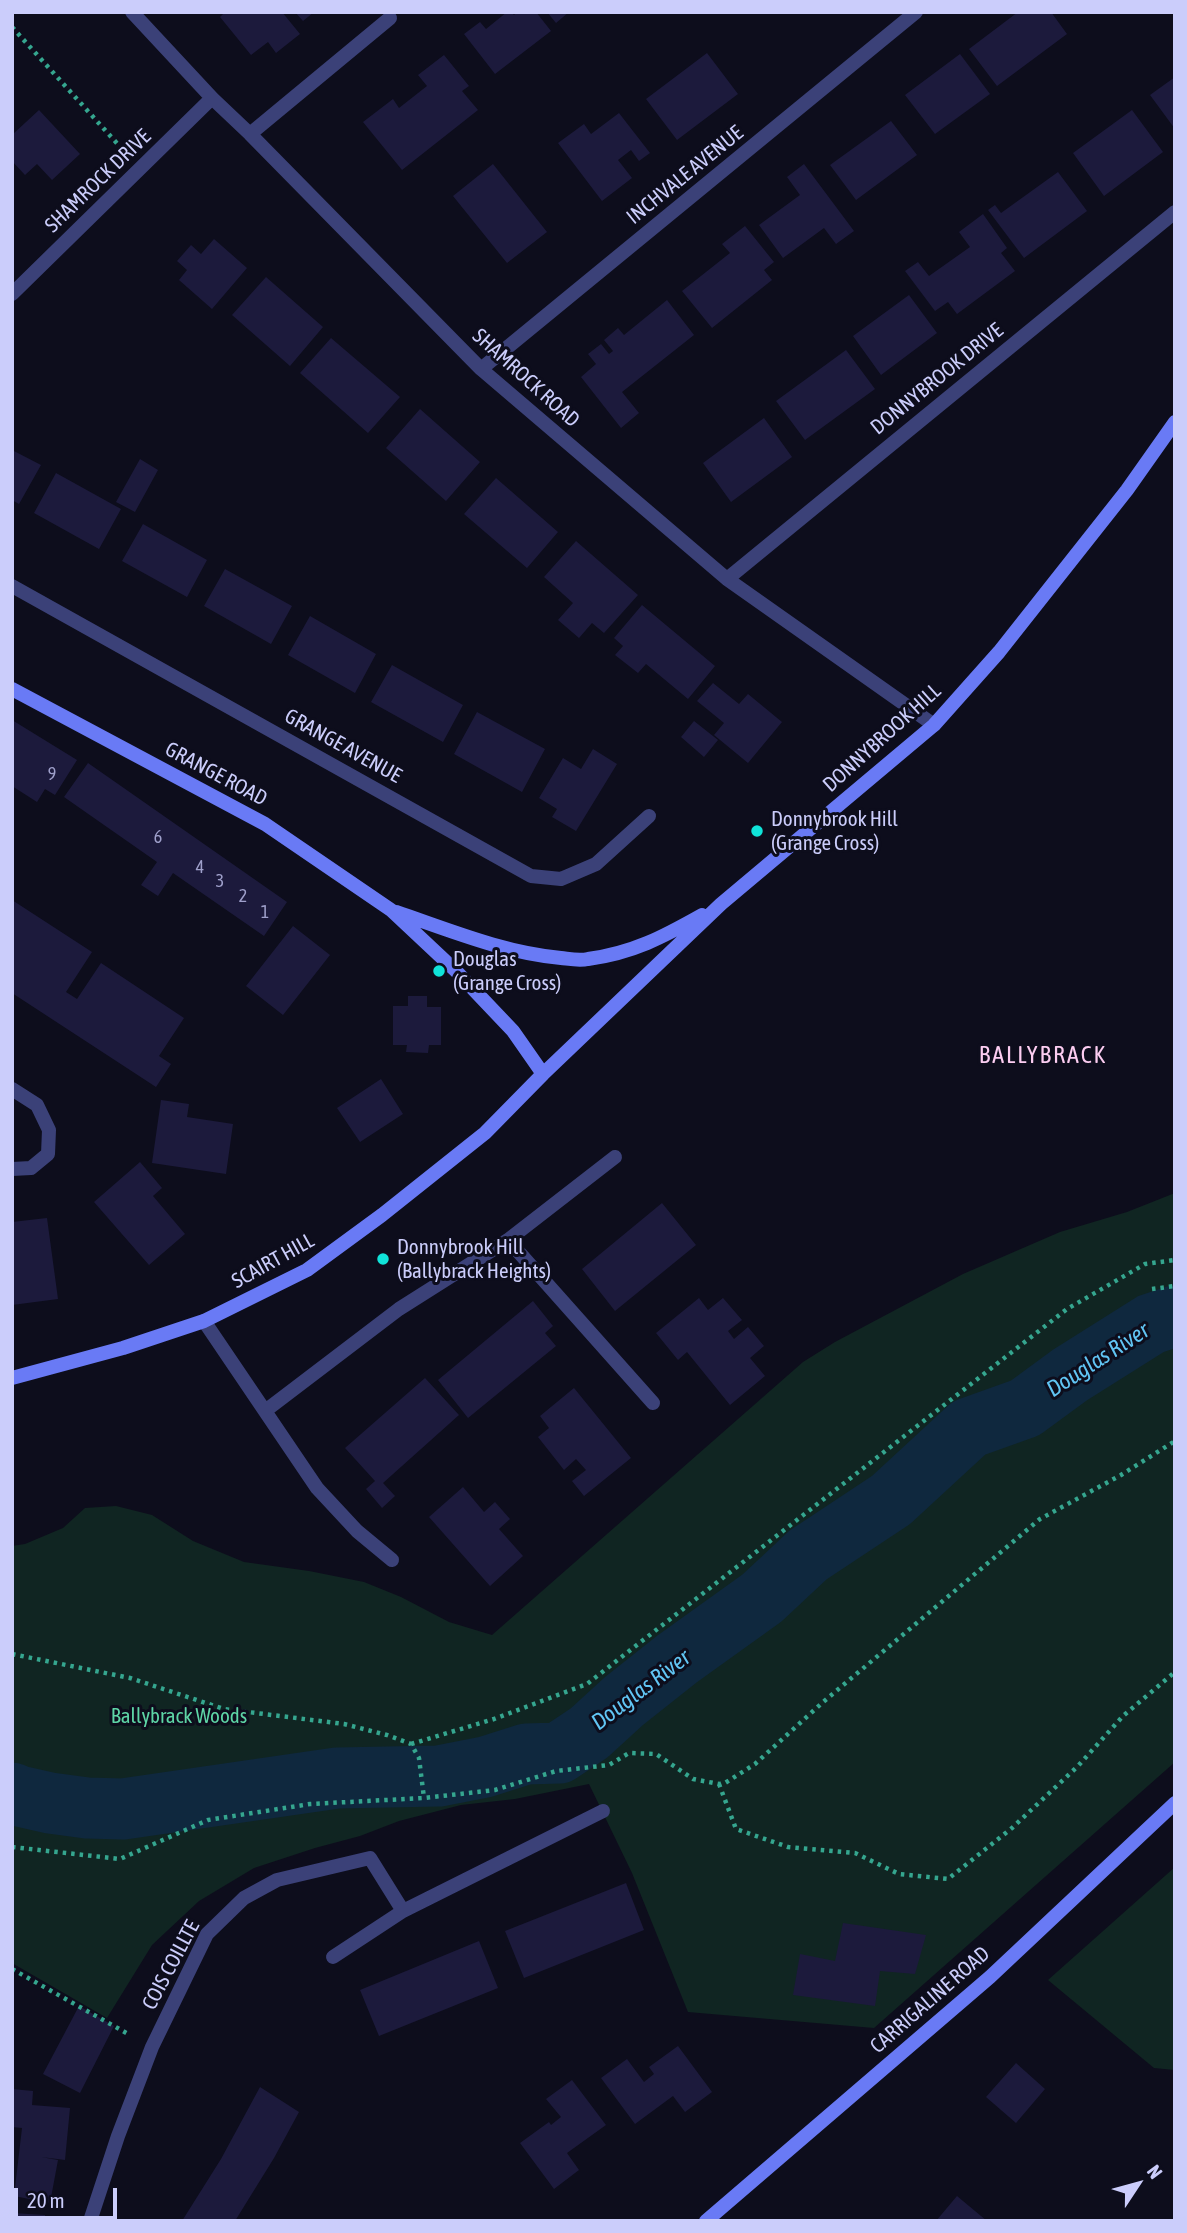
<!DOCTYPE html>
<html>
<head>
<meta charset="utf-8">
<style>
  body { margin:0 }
  #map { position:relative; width:1187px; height:2233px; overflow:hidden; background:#0d0d1c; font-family:"Asap Condensed",sans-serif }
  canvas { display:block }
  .frame { position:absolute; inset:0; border:14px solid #cbcdfb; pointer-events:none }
  .north { position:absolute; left:1103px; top:2149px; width:70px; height:70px; -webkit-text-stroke:5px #0d0d1c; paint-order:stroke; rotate:54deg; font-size:19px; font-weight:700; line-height:28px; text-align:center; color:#cbcdfb }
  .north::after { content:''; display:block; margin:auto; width:24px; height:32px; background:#cbcdfb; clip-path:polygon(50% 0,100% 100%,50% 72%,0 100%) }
  .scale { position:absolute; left:14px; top:2188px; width:103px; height:32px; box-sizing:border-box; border:4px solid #cbcdfb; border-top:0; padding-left:9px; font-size:21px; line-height:24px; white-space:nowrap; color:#cbcdfb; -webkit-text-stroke:5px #0d0d1c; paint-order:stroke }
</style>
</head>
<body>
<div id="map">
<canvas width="1187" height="2233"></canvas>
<div class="frame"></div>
<div class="north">N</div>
<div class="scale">20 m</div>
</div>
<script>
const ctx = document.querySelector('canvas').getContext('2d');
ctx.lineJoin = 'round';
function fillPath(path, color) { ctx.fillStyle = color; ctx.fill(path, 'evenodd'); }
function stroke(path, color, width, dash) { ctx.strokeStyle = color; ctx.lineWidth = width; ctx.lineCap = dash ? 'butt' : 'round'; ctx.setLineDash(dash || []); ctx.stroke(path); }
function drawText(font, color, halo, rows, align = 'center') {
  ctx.font = font + ' "Asap Condensed",sans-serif'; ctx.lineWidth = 6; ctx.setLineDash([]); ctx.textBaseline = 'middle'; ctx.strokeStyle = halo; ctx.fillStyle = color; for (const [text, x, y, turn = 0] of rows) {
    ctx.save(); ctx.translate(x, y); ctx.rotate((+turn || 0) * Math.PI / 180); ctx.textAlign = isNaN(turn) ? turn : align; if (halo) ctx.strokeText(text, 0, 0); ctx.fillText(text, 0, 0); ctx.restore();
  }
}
const green = new Path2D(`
  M1175 1193V1762L874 2028 688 2012 632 1873 589 1784 515 1799 461 1805 399 1821 360 1836 315 1848 254 1868 199 1901 152 1945 107 2018 12 1963V1546L25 1544 63 1528 85 1508 116 1506 152 1515 193 1541 244 1562 309 1571 364 1582 401 1597 449 1622 492 1635 803 1362 835 1342 963 1274 1060 1232 1127 1212Z
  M1175 1867V2070L1154 2068 1048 1980Z`);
const river = new Path2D(`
  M12 1793 19 1796 50 1803 87 1808 123 1809 337 1778 439 1776 485 1767 526 1754 559 1753 589 1733 624 1701 677 1659 762 1598 808 1555 891 1500 969 1428 1025 1408 1070 1375 1151 1324 1175 1316`);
const building = new Path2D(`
  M225 12H282L300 34 276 53 268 42 251 55 220 17Z
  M295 12H314L303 21Z
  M507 12H511L514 15 517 12H536L551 31 495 74 464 34 480 22 486 29Z
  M547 12H569L556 23Z
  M1018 12H1051L1067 34 997 86 969 49Z
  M707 53 738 94 677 140 646 99Z
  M960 54 990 94 935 134 905 95Z
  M444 55 469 86 462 91 478 110 402 170 363 122 393 99 399 108 427 86 418 75Z
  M1175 77V129L1150 95Z
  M39 110 80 154 52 180 37 164 25 175 12 161V135Z
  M1132 110 1163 152 1104 196 1073 153Z
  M619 113 650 153 639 161 631 150 618 160 632 178 602 201 558 143 584 124 591 134Z
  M891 121 917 155 856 200 830 165Z
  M493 164 547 232 507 263 453 196Z
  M804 164 854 231 836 244 824 228 783 258 759 225 800 195 787 177Z
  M1058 172 1087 211 1024 258 988 210 995 205 1001 213Z
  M983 214 1007 248 1001 253 1015 271 957 314 948 302 935 311 905 271 918 262 929 276 970 247 959 232Z
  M745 226 774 262 764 270 772 280 712 328 682 291 730 253 722 244Z
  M214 239 247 268 212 309 179 280 187 270 177 261 191 245 201 254Z
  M266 277 323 327 290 366 232 315Z
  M909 295 937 333 881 375 853 336Z
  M667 300 694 335 622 392 639 413 621 428 581 377 596 364 588 354 601 344 609 354 613 351 604 340 618 328 624 335Z
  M331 338 400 397 368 433 300 373Z
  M846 350 875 389 805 440 776 401Z
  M420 409 480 462 446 501 386 448Z
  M764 418 792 457 731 502 703 463Z
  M12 450 41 465 19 504 12 500Z
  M140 459 158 470 135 512 116 502Z
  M56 473 121 509 99 549 34 513Z
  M496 478 558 532 527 568 464 514Z
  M143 524 207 560 187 597 122 561Z
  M576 541 638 595 604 633 592 623 579 638 558 620 573 603 544 577Z
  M225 569 292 606 271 644 204 606Z
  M642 605 715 666 688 699 646 664 638 673 615 655 623 646 614 638Z
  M310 616 376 654 355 693 288 655Z
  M392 665 463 705 443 742 371 702Z
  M713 683 739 704 748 694 782 722 748 763 714 735 724 723 697 701Z
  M477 712 545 749 522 792 454 754Z
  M12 720 77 760 55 795 45 789 37 802 12 786Z
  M694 721 718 740 704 757 681 737Z
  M593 749 617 764 576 831 552 817 557 809 539 798 563 758 581 769Z
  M88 763 287 902 264 936 173 873 158 896 141 885 157 862 64 797Z
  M12 900 92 952 66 992 77 999 101 963 184 1018 159 1056 171 1064 156 1087 12 993Z
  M293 926 330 955 283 1015 246 986Z
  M408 996H427V1007H441V1045H429L428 1053 406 1052 407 1045H393V1006H408Z
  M381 1079 403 1114 360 1142 337 1108Z
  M161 1100 189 1104 187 1117 233 1124 226 1174 152 1163Z
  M140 1162 162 1188 153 1196 185 1234 149 1265 94 1202Z
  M662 1203 696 1245 615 1311 582 1269Z
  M47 1218 58 1299 12 1305V1222Z
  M699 1298 708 1310 723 1298 742 1320 728 1331 734 1339 748 1327 764 1346 750 1358 765 1376 730 1405 687 1352 678 1360 656 1333Z
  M533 1301 553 1326 545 1333 556 1346 468 1418 438 1380Z
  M425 1378 459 1415 383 1483 395 1496 382 1508 366 1489 375 1481 345 1448Z
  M574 1388 631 1458 584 1496 572 1481 586 1470 576 1459 564 1470 538 1437 549 1428 540 1416Z
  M463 1487 484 1512 495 1502 510 1519 499 1529 523 1556 490 1586 429 1517Z
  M626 1883 644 1930 524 1978 505 1931Z
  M843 1923 926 1935 915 1974 880 1971 875 2006 793 1995 800 1954 835 1961Z
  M479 1941 498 1988 379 2036 360 1990Z
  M79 2006 114 2026 80 2093 43 2074Z
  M678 2046 712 2092 685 2112 673 2096 635 2124 601 2078 627 2059 644 2082 654 2074 649 2067Z
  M1016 2063 1045 2089 1016 2123 986 2097Z
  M572 2080 606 2125 567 2153 579 2170 554 2189 520 2143 549 2122 551 2125 561 2117 546 2099Z
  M260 2087 299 2112 274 2158 235 2221H182L221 2159Z
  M12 2089 33 2091 32 2105 70 2108 65 2160 41 2157 58 2160 50 2203 14 2196 22 2128 12 2127Z
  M957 2196 987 2221H936Z
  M12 2213 45 2215V2221H12Z`);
const path = new Path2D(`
  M12 27 123 150
  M1152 1289 1175 1286
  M12 1654 130 1678 224 1709 344 1724 387 1735 411 1744 419 1758 424 1798
  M411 1744 494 1719 587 1684 1067 1309 1145 1264 1175 1260
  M719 1784 736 1829 788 1847 855 1853 899 1874 948 1879 1012 1828 1078 1766 1123 1716 1175 1672
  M12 1847 120 1859 208 1820 310 1804 424 1798 495 1790 556 1771 609 1765 629 1753 656 1754 693 1779 719 1784 725 1783 755 1764 822 1703 1040 1519 1121 1475 1175 1441
  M12 1969 130 2035`);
const street = new Path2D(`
  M132 12 212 98 250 134 481 369 727 579 934 725
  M250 134 390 18
  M12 294 212 98
  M481 369 916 12
  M727 579 1175 212
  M12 586 531 876 561 879 596 864 649 816
  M12 1089 37 1105 49 1130 48 1154 31 1168 12 1169
  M508 1240 653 1403
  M204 1321 317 1488 357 1531 392 1560
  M265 1411 399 1309 508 1240 615 1157
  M333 1957 403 1911 603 1811
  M90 2221 118 2136 152 2047 207 1934 244 1898 277 1880 370 1858 403 1911`);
const secondary = new Path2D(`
  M12 689 265 824 391 910 456 971 513 1031 543 1074
  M396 912C449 930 504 953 561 958 570 959 579 961 588 959 633 953 663 937 702 915
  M12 1378 123 1348 204 1321 307 1270 382 1215 485 1133 543 1074 721 904 934 725 999 652 1127 490 1175 422
  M706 2221 990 1977 1175 1803`);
const markers = [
  [757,831,7,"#10e3d9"],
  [439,971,7,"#10e3d9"],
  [383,1259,7,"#10e3d9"]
];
const numberNames = [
  ["9",52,774],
  ["6",158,837],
  ["4",200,867],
  ["3",220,881],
  ["2",243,896],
  ["1",265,912]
];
const streetNames = [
  ["INCHVALE AVENUE",685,175,-39],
  ["SHAMROCK DRIVE",98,181,-44],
  ["SHAMROCK ROAD",526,378,42],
  ["DONNYBROOK DRIVE",937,379,-39],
  ["DONNYBROOK HILL",882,738,-42],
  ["GRANGE AVENUE",343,746,29],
  ["GRANGE ROAD",216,774,28],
  ["SCAIRT HILL",273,1261,-29],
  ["COIS COILLTE",171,1965,-62],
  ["CARRIGALINE ROAD",930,2000,-41]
];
const poiNames = [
  ["Donnybrook Hill",771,819],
  ["(Grange Cross)",771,843],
  ["Douglas",453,959],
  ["(Grange Cross)",453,983],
  ["Donnybrook Hill",397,1247],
  ["(Ballybrack Heights)",397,1271]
];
const parkNames = [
  ["Ballybrack Woods",179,1716]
];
const waterNames = [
  ["Douglas River",1098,1360,-33],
  ["Douglas River",641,1690,-37]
];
const quarterNames = [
  ["BALLYBRACK",1043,1055]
];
fillPath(green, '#102522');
stroke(river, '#0f283e', 61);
fillPath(building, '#1c1a3c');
stroke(path, '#35a68f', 4.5, [3.5, 5]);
stroke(street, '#3b4178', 14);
stroke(secondary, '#697af5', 14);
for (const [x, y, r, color] of markers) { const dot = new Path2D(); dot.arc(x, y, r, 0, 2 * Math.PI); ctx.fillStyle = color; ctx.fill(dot); stroke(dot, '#0d0d1c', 2.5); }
drawText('18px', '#9fa0cb', null, numberNames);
drawText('21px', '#cbcdfb', '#0d0d1c', streetNames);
drawText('21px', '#cbcdfb', '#0d0d1c', poiNames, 'left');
drawText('21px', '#5ed5a6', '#0d0d1c', parkNames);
drawText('italic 23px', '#61c5f4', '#0d0d1c', waterNames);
ctx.letterSpacing = '2px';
drawText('24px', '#fccdf1', '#0d0d1c', quarterNames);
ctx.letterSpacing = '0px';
</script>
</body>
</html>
